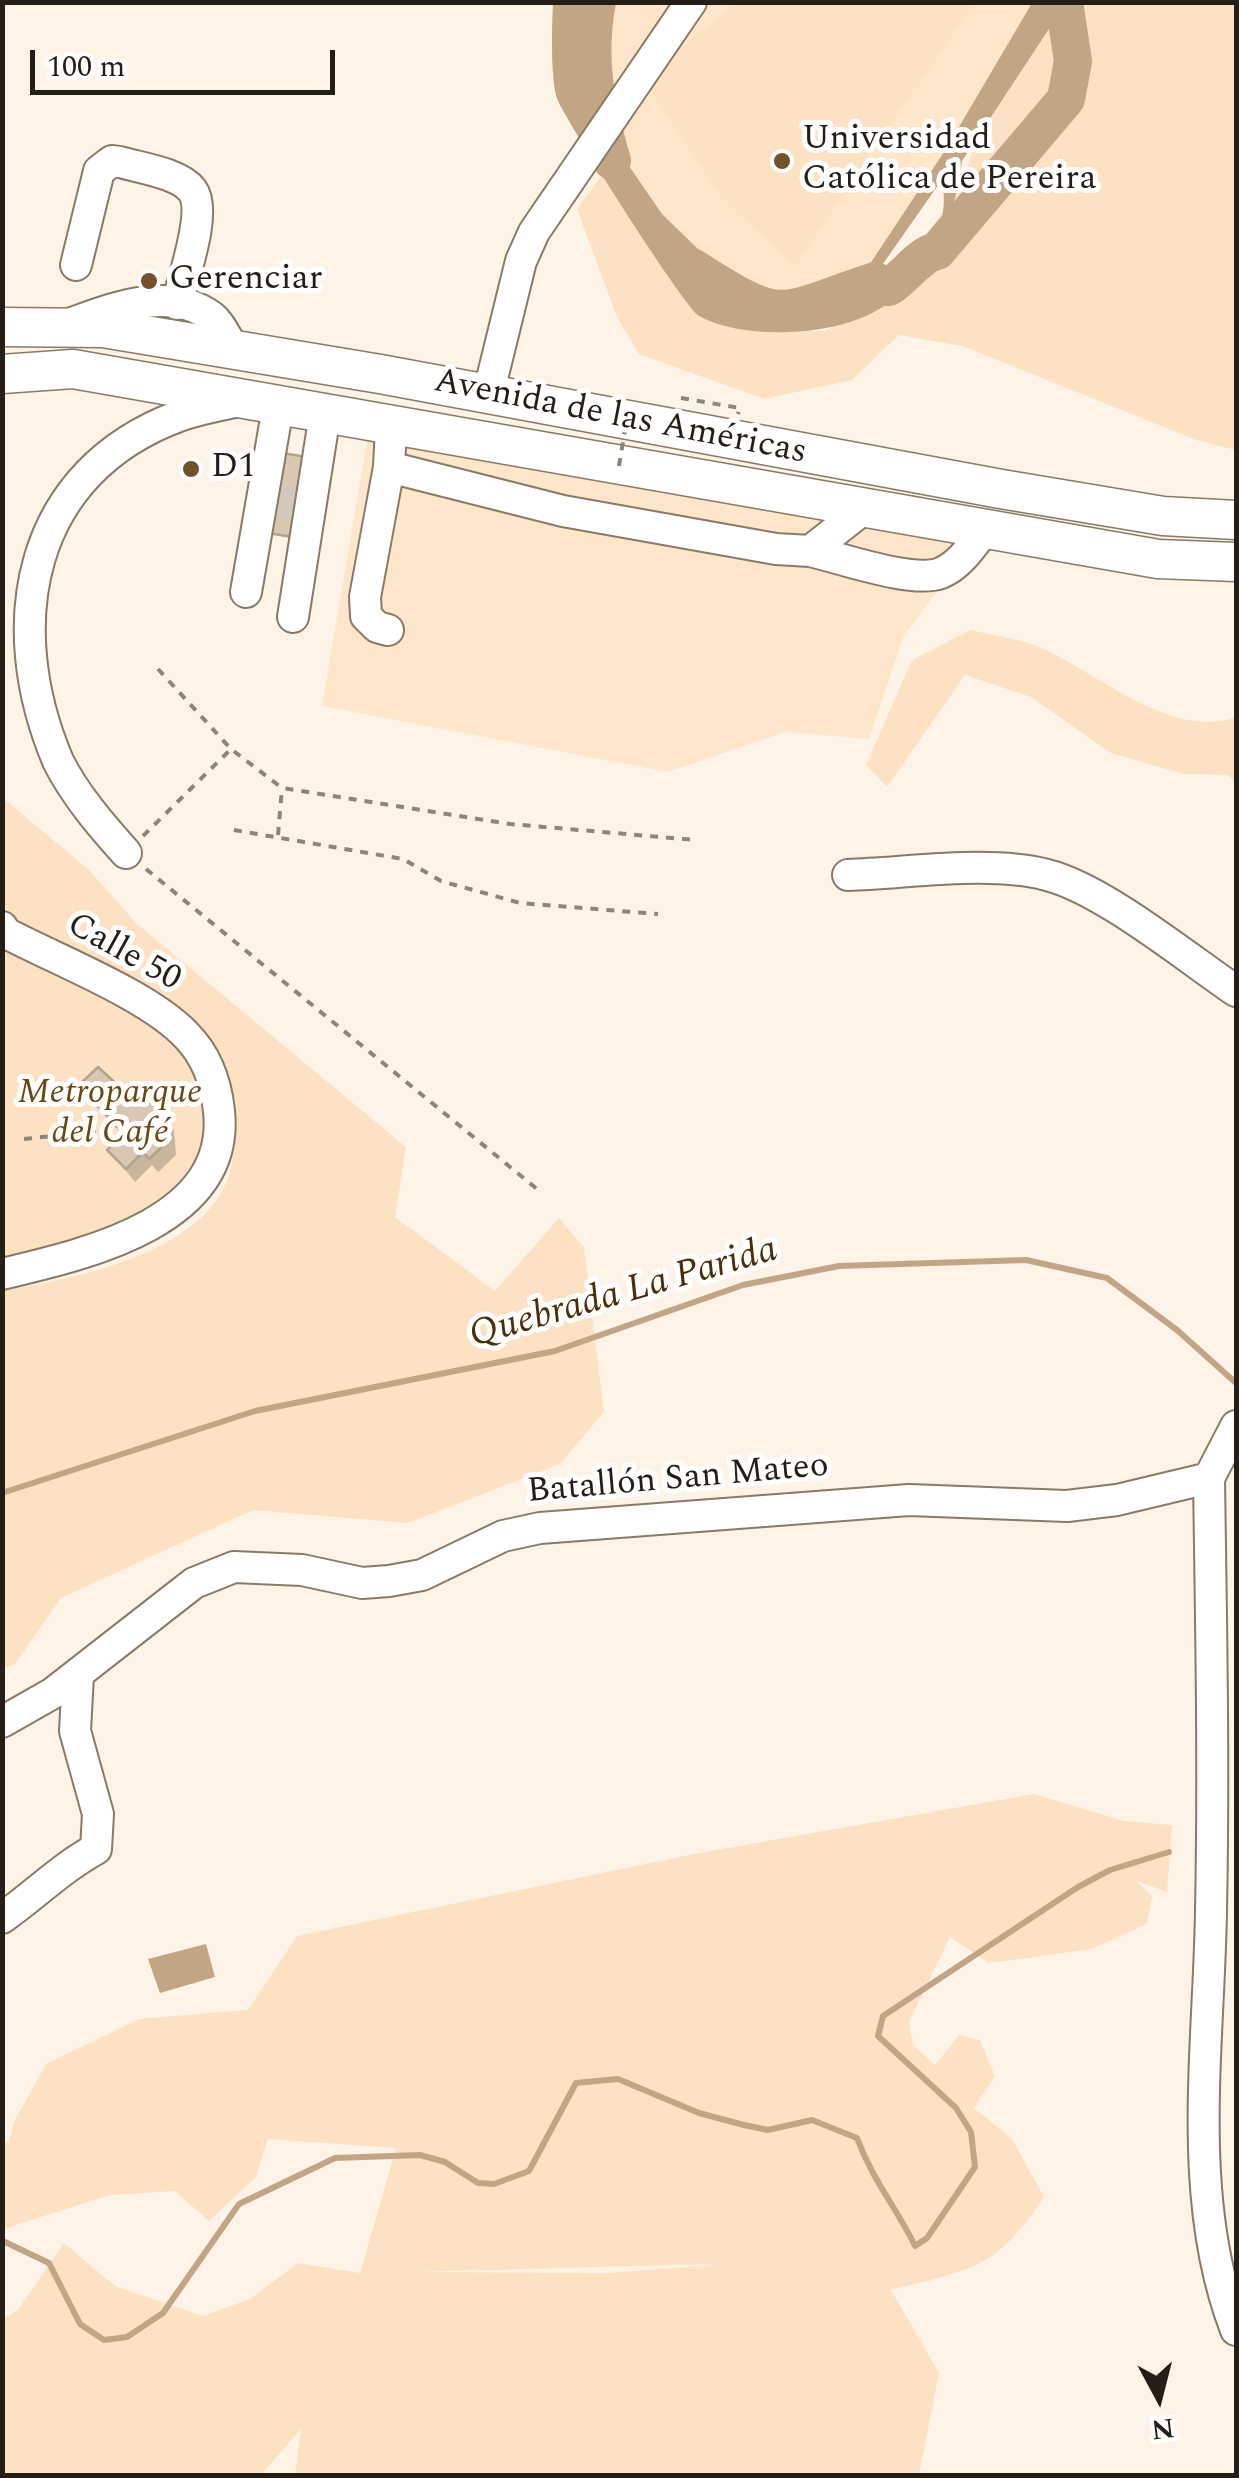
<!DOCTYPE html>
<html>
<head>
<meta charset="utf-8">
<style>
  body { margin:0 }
  #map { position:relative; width:1239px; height:2478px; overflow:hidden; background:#fef3e7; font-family:Spectral,serif }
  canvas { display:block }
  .frame { position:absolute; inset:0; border:5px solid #241e16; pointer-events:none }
  .north { position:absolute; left:1109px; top:2348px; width:100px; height:100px; -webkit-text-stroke:8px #fff; paint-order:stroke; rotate:173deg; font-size:28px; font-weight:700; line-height:40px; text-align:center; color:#241e16 }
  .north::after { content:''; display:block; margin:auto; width:35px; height:45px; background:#241e16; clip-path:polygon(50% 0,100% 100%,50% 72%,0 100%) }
  .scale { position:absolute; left:30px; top:50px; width:305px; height:45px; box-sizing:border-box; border:5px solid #241e16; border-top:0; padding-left:12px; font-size:30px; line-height:35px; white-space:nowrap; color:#241e16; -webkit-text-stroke:8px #fff; paint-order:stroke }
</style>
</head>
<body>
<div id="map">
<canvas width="1239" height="2478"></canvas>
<div class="frame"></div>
<div class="north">N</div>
<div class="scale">100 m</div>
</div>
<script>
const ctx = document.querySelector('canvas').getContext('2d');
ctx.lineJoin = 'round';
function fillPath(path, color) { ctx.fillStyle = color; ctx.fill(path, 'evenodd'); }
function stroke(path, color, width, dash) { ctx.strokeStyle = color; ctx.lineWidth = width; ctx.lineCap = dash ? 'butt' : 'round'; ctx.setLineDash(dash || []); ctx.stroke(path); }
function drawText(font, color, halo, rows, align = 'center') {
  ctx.font = font + ' Spectral,serif'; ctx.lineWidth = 10; ctx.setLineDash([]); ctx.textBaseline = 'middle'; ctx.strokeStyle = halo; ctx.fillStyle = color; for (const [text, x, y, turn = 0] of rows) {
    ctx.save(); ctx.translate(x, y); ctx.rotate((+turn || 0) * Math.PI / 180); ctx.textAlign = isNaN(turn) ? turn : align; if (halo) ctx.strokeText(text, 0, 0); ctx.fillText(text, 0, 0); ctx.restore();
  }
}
const built = new Path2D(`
  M597 3H1033L946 149 854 288 782 313 706 257 662 214 580 96Z
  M370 423 985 529 904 635 869 739 785 732 668 772 322 706Z`);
const green = new Path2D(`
  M739 3H973L794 266 723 199 642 76Z
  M1066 3H1236V450L1196 440 962 346 899 335 852 380 764 399 639 354 617 317 577 209 603 174 811 331H826L889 287 958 191 979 135Z
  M971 630C995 636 1024 639 1046 650 1099 675 1174 740 1236 717V782L1227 775 1184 774 1111 753 1031 697 965 675 887 787 866 765 912 660Z
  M3 798 89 870 136 923 406 1147 395 1217 495 1291 559 1218 584 1248 604 1412 560 1464 408 1523 253 1510 61 1598 14 1665 3 1668V1291C75 1278 211 1253 231 1168 266 1023 139 1010 45 942 27 929 10 921 3 900Z
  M2 927 185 1033 221 1144 163 1216 2 1274Z
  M1034 1794 1124 1821 1172 1825 1167 1892 1135 1880 1152 1896 1147 1924 1092 1949 989 1963 950 1937 909 2022 913 2045 935 2065 959 2035 980 2040 995 2076 974 2108 1012 2139 1044 2197C995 2271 971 2269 891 2290L939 2373 919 2475H295L301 2429 261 2475H3V2319L18 2310 64 2243 115 2286 203 2316 250 2299 298 2263 360 2273 396 2148 268 2139 256 2177 209 2221 175 2191 110 2195 3 2229V2143L9 2141 14 2122 46 2064 139 2019 248 2010 297 1936 699 1853ZM713 2265 608 2273 416 2272 712 2264Z`);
const water = new Path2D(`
  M553 3H597L581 96 662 214 706 257 722 285 753 305 792 311 854 288 946 149 1032 3H1066L962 161C948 266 897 329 788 332 760 333 724 330 699 316 684 307 570 127 558 101 550 82 552 24 553 3ZM941 181C954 218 921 289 877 286L878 271Z
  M206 1944 215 1977 160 1993 148 1959Z`);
const shadow = new Path2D(`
  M81 1086 165 1115 174 1131 176 1155 158 1172 152 1165 135 1182 110 1151 124 1137Z`);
const stream = new Path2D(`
  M2 1493 255 1411 555 1351 743 1285 839 1266 1026 1260 1107 1278 1177 1330 1236 1383
  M2 2245 5 2242 49 2263 80 2324 104 2340 127 2337 163 2313 239 2204 335 2158 420 2155 445 2162 478 2183 494 2184 529 2171 576 2083 618 2079 699 2113 744 2125 768 2130 812 2120 857 2138C873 2181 896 2207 915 2246L927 2238 975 2167 971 2132 956 2108 878 2036 883 2016 1078 1887 1110 1870 1169 1852`);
const river = new Path2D(`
  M597 2C586 59 596 107 612 161
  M692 267C787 328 776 313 875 281L889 287C905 277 920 254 937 251L1066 99 1073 61 1064 2`);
const building = new Path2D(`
  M282 453 307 457 292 537 268 533Z
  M98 1067 136 1102 161 1104 167 1114 169 1140 149 1159 143 1152 126 1169 107 1150 124 1134 78 1086Z`);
const minorTunnel = new Path2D(`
  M274 500 298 505`);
const path = new Path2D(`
  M681 398 740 408 738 414
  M158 669 231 749 282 788 510 824 695 840
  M234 830 403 859 441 881 520 903 658 914
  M278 835 282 788
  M143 836 231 749
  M146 869 537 1189
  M24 1139 110 1130`);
const minor = new Path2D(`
  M76 265 99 171 112 161 120 162C140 168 179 173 192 190 208 211 183 278 177 304
  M72 323C114 308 170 285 212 317 221 324 228 341 235 351
  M488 395 521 261 534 232 691 2
  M391 427 389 467 563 511 776 549 810 551 866 507
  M810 551C841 558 913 584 941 573 960 565 973 545 985 529
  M246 592 278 407
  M293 617 325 414
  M388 630 377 627 366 616 365 597 389 467
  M126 853C101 825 75 795 58 761 0 624 27 472 179 416 198 409 218 406 238 401
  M848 875C909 873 990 860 1047 875 1103 889 1187 958 1236 991
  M2 927 6 933C57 960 148 995 186 1035 207 1056 216 1082 219 1111 231 1222 86 1254 2 1274
  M1236 1426 1209 1478C1211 1621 1214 1766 1211 1910 1209 2048 1185 2198 1236 2330
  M2 1722 53 1693 194 1583 234 1567 302 1570 362 1583 389 1581 422 1575 503 1536 540 1528 909 1500 1067 1506 1117 1500 1209 1478
  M2 1918C35 1895 61 1868 96 1849L98 1814 75 1731 78 1675`);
const major = new Path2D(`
  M2 327 103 328 380 374 1001 489 1163 516 1236 520
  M2 374 73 369 1158 559 1236 562`);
const pathBridge = new Path2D(`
  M619 466 629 406`);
const markers = [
  [782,161,10,"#725228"],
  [149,281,10,"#725228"],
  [191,469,10,"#725228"]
];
const poiNames = [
  ["Universidad",802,141],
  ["Católica de Pereira",802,181],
  ["Gerenciar",169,281],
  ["D1",211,469]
];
const streetNames = [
  ["Avenida de las Américas",620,419,11],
  ["Calle 50",123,954,29],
  ["Batallón San Mateo",678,1481,-5]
];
const parkNames = [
  ["Metroparque",110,1095],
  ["del Café",110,1135]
];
const waterNames = [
  ["Quebrada La Parida",624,1295,-16]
];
fillPath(built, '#fee6cb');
fillPath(green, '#fce1c3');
fillPath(water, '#c1a585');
fillPath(shadow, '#0003');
stroke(stream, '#c1a585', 6);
stroke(river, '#c1a585', 38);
fillPath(building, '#d9c7b3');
stroke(building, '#b3a28e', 2.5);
stroke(minorTunnel, '#d2c8bd', 30, [30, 15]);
stroke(minor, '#8a7a67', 34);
stroke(major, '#8a7a67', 41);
stroke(path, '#8d847a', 4, [8, 8]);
stroke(minor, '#fff', 30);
stroke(major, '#fff', 38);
stroke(pathBridge, '#8d847a', 4, [8, 8]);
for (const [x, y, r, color] of markers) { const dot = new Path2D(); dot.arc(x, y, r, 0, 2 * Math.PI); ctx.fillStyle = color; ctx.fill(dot); stroke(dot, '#fff', 4); }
drawText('35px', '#241e16', '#fff', poiNames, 'left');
drawText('35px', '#241e16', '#fff', streetNames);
drawText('italic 35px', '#6d4710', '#fff', parkNames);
drawText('italic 38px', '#4b2e04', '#fff', waterNames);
</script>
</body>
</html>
